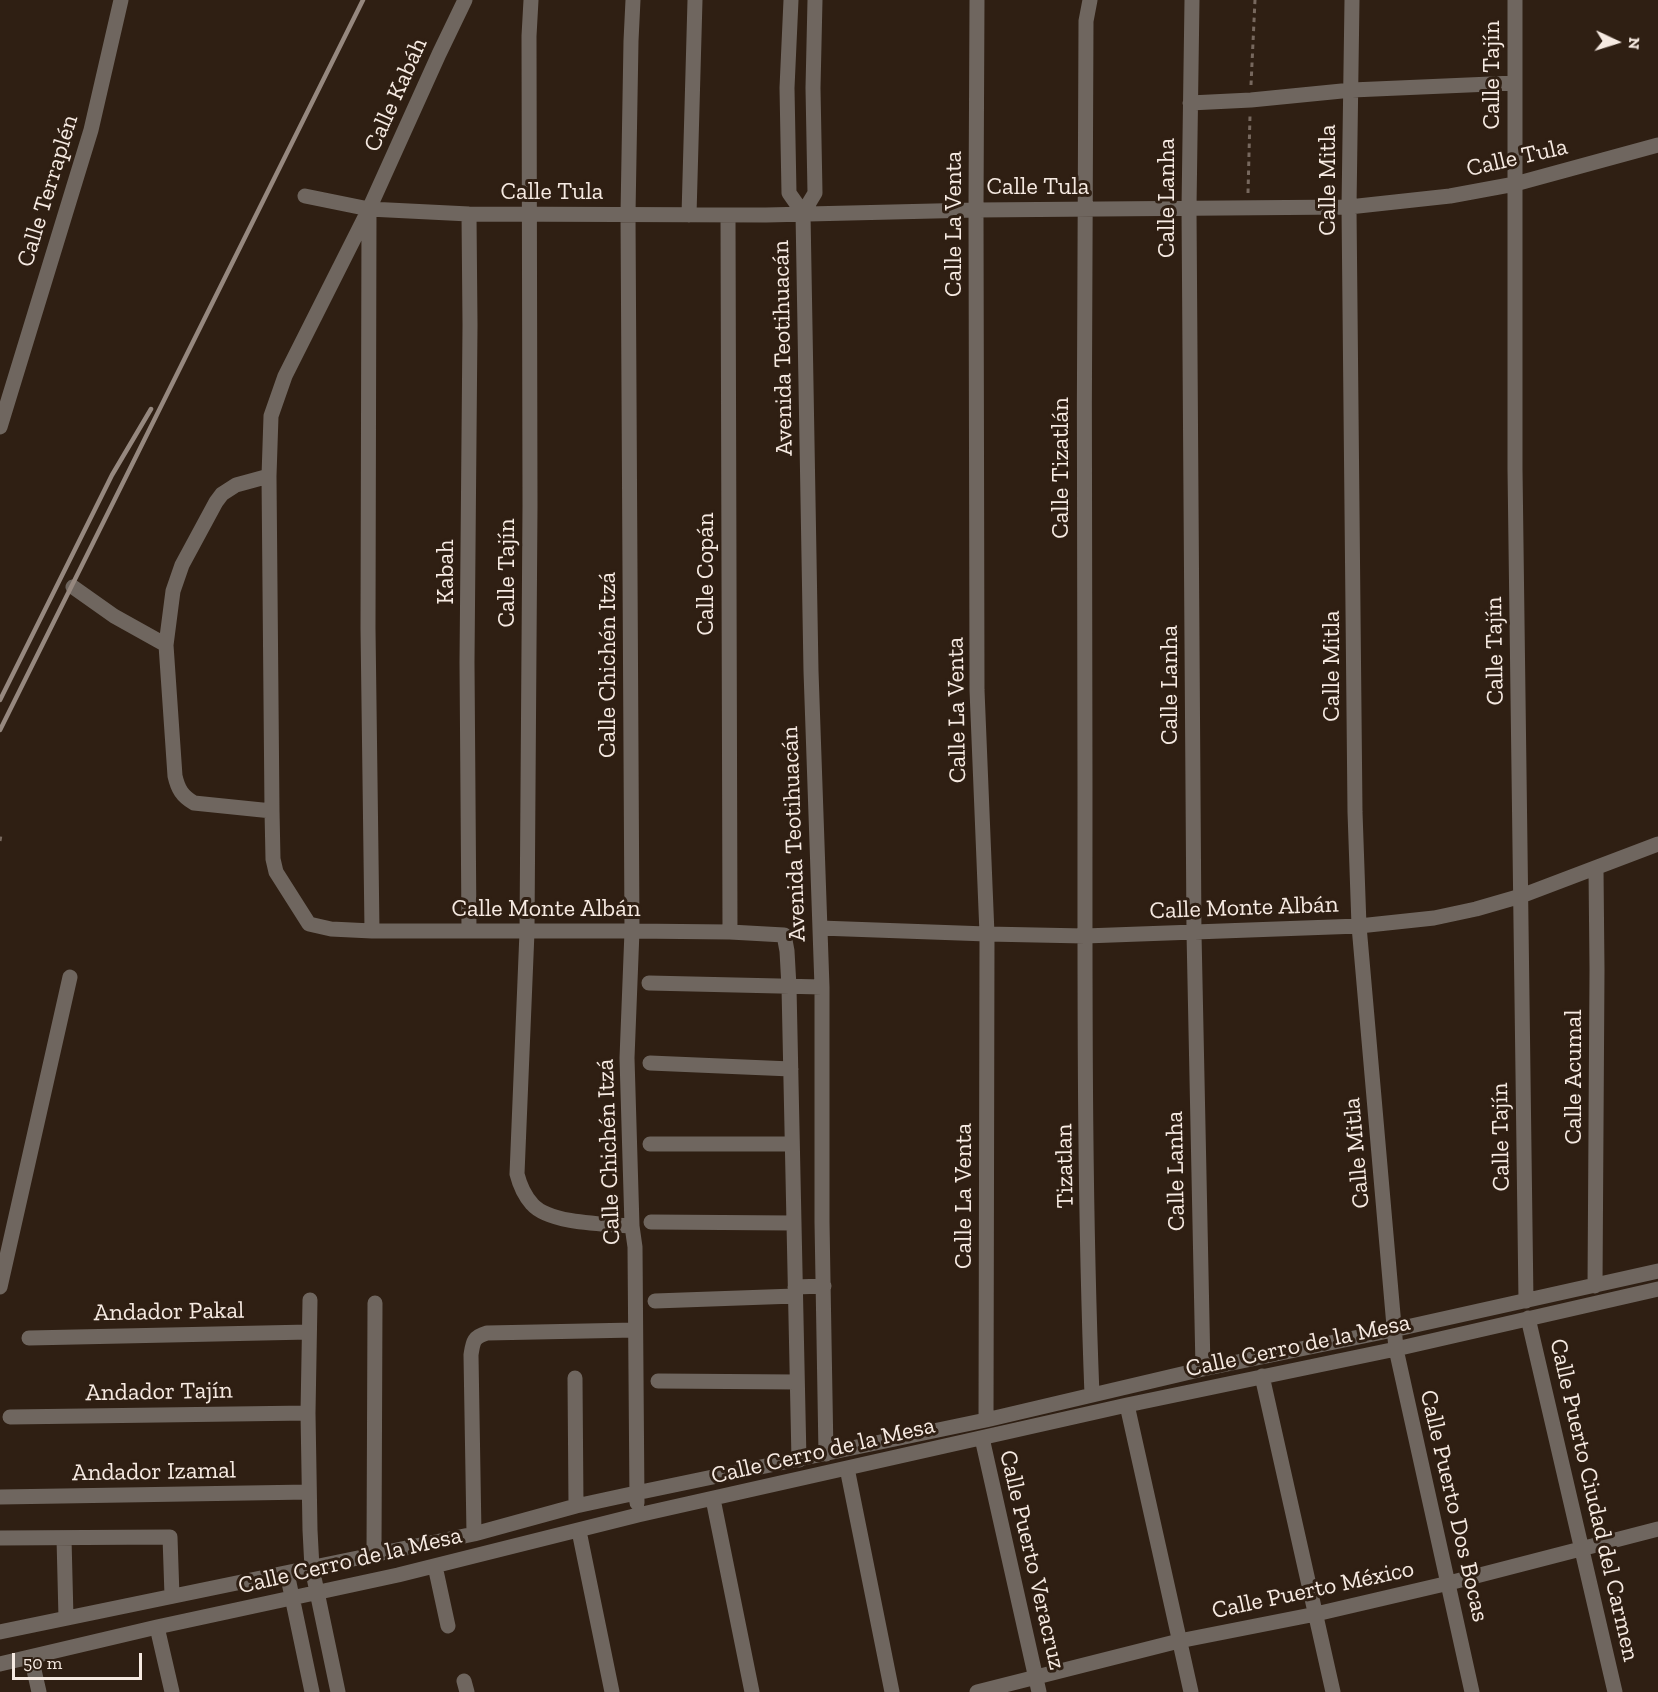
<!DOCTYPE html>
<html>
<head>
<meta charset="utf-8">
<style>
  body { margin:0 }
  #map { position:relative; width:1658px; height:1692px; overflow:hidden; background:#2f1f13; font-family:"Zilla Slab",serif }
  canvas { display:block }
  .north { position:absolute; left:1586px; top:12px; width:60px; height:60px; -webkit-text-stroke:4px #2f1f13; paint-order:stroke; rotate:94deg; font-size:16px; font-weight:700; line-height:24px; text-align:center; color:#f6eae2 }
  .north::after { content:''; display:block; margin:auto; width:21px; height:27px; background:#f6eae2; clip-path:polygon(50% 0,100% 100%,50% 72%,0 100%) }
  .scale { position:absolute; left:12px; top:1653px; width:130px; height:27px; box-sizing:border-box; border:3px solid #f6eae2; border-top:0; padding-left:8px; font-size:18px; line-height:21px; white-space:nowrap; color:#f6eae2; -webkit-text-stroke:4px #2f1f13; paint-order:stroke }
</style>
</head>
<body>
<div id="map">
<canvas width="1658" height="1692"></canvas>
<div class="north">N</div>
<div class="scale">50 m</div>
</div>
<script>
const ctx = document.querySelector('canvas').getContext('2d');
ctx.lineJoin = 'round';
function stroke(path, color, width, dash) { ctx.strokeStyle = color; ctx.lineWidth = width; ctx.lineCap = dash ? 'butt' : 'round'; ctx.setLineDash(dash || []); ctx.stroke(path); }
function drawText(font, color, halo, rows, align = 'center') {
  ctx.font = font + ' "Zilla Slab",serif'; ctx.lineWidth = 6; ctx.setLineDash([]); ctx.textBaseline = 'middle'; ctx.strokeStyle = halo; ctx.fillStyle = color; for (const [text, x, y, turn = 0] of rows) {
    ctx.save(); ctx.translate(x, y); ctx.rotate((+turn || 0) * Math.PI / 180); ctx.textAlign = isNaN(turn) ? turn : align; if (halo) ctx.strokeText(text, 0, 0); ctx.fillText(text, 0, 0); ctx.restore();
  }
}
const path = new Path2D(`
  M1251 85 1255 0
  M1248 193 1250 116
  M0 841 1 835`);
const minor = new Path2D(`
  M465 0 439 54 369 209 285 376 271 416 269 476 272 811 273 859 276 872 309 924 331 929 372 931H632L730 932 784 935 787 951 789 987 799 1460
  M531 0 529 36 530 505 527 932 517 1174C520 1186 524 1195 532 1204 549 1224 606 1224 632 1226
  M633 0 631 41 628 214 632 931 627 1058 632 1226 635 1247 637 1503
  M791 0 787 88 789 193 803 213
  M977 0 976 210 977 690 987 934 986 1420
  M1090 0 1086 21C1084 276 1084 532 1085 787 1085 990 1084 1193 1092 1395
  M1192 0 1189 208 1194 933 1203 1369
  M1352 0 1349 207 1355 812 1359 926 1396 1349 1472 1692
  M1515 0V469L1526 1301
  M1190 103 1251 100 1352 90 1514 83
  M305 196 369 209 469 214 766 215 976 210 1349 207 1450 196 1515 184 1658 145
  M369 212 368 628 372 931
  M803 213 811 671 822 987V1222L826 1454
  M803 213 815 193 813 88 815 0
  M689 215 695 0
  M728 215 730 932
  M0 427 91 130 121 0
  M269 476 236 485 222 494 216 502 182 565 173 591 166 645 175 776C178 789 182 796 194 803L272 811
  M73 587 114 616 166 645
  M820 928 987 934 1085 936 1359 926 1434 918 1476 909 1521 896 1658 844
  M469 931 467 662 470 325 469 214
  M649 983 822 987
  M650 1063 791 1069
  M650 1144H792
  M651 1222 793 1223
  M1595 1286 1597 970 1596 869
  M0 1287 70 977
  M795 1287 824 1286
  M310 1300 308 1413 310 1530 312 1568 338 1692
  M655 1301 795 1296
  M1528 1318 1615 1692
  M29 1338 309 1332
  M1262 1376 1333 1692
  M575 1378 576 1506
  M658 1381 797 1382
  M1127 1405 1191 1692
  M10 1417 308 1413
  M982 1438 1039 1692
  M847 1468 892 1692
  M0 1497 309 1492
  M713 1499 752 1692
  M579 1531 612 1692
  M474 1534 471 1355C473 1342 473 1337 487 1333L635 1330
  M0 1538 170 1537 172 1596
  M64 1538 66 1618
  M374 1554 375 1303
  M435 1566 448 1626
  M287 1573 312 1692
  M157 1627 172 1692
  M0 1632 474 1534 576 1506 636 1493 986 1420 1203 1369 1393 1330 1658 1271
  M31 1657 39 1692
  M0 1664 157 1627 398 1575 638 1515 1127 1405 1396 1349 1658 1289
  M464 1681 467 1692
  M977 1692 1179 1641 1316 1614 1449 1583 1658 1529`);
const rail = new Path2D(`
  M0 700 112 475 151 409
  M0 730 363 0`);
const streetNames = [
  ["Calle Tajín",1492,75,-90],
  ["Calle Kabáh",396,95,-66],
  ["Calle Tula",1517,158,-13],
  ["Calle Mitla",1328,180,-90],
  ["Calle Tula",1038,187],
  ["Calle Terraplén",48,191,-73],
  ["Calle Tula",552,192],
  ["Calle Lanha",1167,198,-90],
  ["Calle La Venta",954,224,-90],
  ["Avenida Teotihuacán",783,348,-91],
  ["Calle Tizatlán",1061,468,-90],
  ["Kabah",446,572,-90],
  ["Calle Tajín",507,573,-90],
  ["Calle Copán",706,574,-90],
  ["Calle Tajín",1495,651,-91],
  ["Calle Chichén Itzá",608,665,-90],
  ["Calle Mitla",1332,666,-90],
  ["Calle Lanha",1170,685,-90],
  ["Calle La Venta",957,710,-91],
  ["Avenida Teotihuacán",794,834,-92],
  ["Calle Monte Albán",1244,908,-2],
  ["Calle Monte Albán",546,909],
  ["Calle Acumal",1574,1077,-90],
  ["Calle Tajín",1501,1137,-91],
  ["Calle Chichén Itzá",609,1152,-92],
  ["Calle Mitla",1357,1153,-95],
  ["Tizatlan",1065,1166,-91],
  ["Calle Lanha",1176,1171,-91],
  ["Calle La Venta",964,1196,-90],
  ["Andador Pakal",169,1312,-1],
  ["Calle Cerro de la Mesa",1298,1346,-12],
  ["Andador Tajín",159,1392,-1],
  ["Calle Cerro de la Mesa",823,1451,-13],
  ["Andador Izamal",154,1472,-1],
  ["Calle Puerto Ciudad del Carmen",1594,1500,77],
  ["Calle Puerto Dos Bocas",1454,1506,77],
  ["Calle Puerto Veracruz",1032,1560,77],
  ["Calle Cerro de la Mesa",350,1561,-13],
  ["Calle Puerto México",1313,1590,-12]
];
stroke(path, '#77685e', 3, [4.5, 4.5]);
stroke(minor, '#6f665f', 15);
stroke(rail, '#96887f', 4.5);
drawText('24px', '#f6eae2', '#2f1f13', streetNames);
</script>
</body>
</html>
